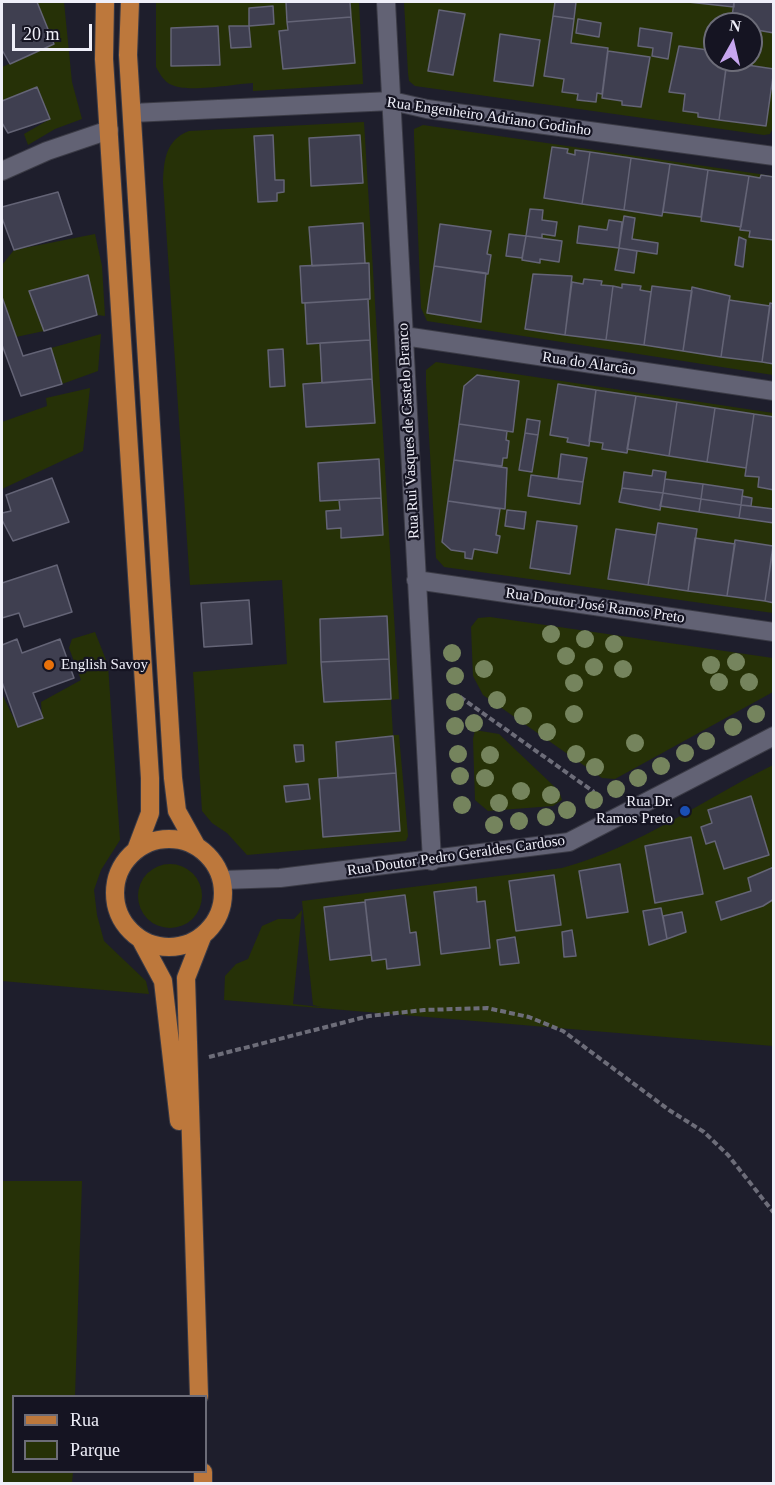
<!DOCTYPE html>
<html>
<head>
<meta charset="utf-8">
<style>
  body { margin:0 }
  #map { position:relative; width:775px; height:1485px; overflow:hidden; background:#1e1e2c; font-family:"Times New Roman",serif }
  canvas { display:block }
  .frame { position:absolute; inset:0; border:3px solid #efeff9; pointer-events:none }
  .legend { position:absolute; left:12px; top:1395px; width:195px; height:78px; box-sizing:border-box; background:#151422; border:2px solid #6c6c78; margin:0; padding:8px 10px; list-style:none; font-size:18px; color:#efeff9 }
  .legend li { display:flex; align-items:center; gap:12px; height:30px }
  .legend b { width:30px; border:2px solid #6c6c78 }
  .north { position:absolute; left:703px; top:12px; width:60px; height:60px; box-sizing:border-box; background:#151422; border:2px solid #6c6c78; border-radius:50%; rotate:8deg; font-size:16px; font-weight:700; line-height:24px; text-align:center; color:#efeff9 }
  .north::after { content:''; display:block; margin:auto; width:21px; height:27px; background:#c7a6ef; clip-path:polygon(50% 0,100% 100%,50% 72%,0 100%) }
  .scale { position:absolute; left:12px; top:24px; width:80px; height:27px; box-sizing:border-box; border:3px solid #efeff9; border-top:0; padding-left:8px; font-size:18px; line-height:21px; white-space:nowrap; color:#efeff9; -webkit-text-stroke:4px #151422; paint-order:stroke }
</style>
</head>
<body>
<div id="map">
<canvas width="775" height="1485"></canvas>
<div class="frame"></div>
<ul class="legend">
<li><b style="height:8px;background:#bd783c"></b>Rua</li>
<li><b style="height:16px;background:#263107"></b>Parque</li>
</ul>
<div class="north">N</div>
<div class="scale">20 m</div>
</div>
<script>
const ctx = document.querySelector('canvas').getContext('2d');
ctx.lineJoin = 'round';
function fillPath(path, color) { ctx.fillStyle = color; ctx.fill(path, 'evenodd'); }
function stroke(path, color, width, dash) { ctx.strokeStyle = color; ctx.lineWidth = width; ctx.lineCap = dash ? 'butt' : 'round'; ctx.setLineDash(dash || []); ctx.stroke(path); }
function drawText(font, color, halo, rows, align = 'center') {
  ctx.font = font + ' "Times New Roman",serif'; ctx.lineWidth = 4.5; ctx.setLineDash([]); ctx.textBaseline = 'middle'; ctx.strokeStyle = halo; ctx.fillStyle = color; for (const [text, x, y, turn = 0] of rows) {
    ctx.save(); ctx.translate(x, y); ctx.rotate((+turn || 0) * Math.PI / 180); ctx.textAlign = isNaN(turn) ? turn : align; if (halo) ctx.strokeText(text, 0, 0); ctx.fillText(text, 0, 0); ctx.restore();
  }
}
const green = new Path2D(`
  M37 2H64L72 82 82 119 55 129 28 145 24 134 50 119 37 87 2 101V67L54 44Z
  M156 2H359L363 84 253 91V83C234 84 188 93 172 85 164 82 160 74 156 67Z
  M404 2H773V128L770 134 764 135 415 86 409 81 408 73ZM715 24H751V60H715Z
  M364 122 399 699 391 700 393 735H399L408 836 406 841 247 855 227 833 212 823 202 811 193 672 287 664 282 580 190 585 163 182C164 159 166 140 189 131Z
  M423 125 773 176V375L427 321 421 308 414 137V129Z
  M95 234 102 266 105 316 97 315 87 275 30 291 44 331 16 337 2 297V265L14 250Z
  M101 334 98 371 62 384 51 348Z
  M436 362 773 413V613L444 567 436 558 426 384V370Z
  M90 388 83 451 2 489V422L47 406 46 398Z
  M490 617 773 658V692L615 779 602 778 483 695 473 676 471 627 478 618Z
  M95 632 108 665 120 840 101 870 94 890 97 915 104 941 146 981 149 994 2 981V694L18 727 42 718 41 702 81 680 69 648 72 639Z
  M475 730 499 734 559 791 562 800 553 806 488 811 475 800 473 739Z
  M773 765V1046L224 1000 225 976 236 964 248 959 262 926 278 919H294L302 910 293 1004 321 1007 313 1005 302 901 562 868C639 847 702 800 773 765Z
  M138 896a32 32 0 1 1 64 0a32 32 0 1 1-64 0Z
  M2 1181H82L75 1396H14V1472H73L72 1483H2Z`);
const building = new Path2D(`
  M2 2H37L54 44 10 64 2 50Z
  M286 2H350L351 17 287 22Z
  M555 2H576L574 19 553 16Z
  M688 2H734V7Z
  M734 2H774V33L751 29V24H731Z
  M273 6 274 24 249 26V8Z
  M439 10 465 14 453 75 428 71Z
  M553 16 574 19 571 43 608 48 602 94 597 93 596 102 577 100 578 94 562 92 564 79 544 76Z
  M351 17 355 63 283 69 279 31 288 30 287 22Z
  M578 19 601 23 599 37 576 33Z
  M218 26 220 65 171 66V28Z
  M229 26H249L251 47 231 48Z
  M640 28 672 33 668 59 652 56 653 48 638 46Z
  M500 34 540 40 533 86 494 81Z
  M679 46 708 50V54L715 55V60H727L719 120 698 117V113L683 111 685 94 669 92Z
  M608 51 650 57 641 107 622 105V101L602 98Z
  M727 62 774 69 766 126 719 120Z
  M37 87 50 119 8 133 2 123V101Z
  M273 135 275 180H284V192L277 193V201L258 202 254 136Z
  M360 135 363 183 311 186 309 138Z
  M552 147 568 149 567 153 575 155V150L590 152 582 204 544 198Z
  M590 152 631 158 624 210 582 204Z
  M631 158 670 164 662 216 624 210Z
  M670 164 708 170 701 217 663 212Z
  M708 170 749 176 741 227 701 221Z
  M761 175 774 177V240L749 237 750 231 740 230 749 176 760 178Z
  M58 192 72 234 14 250 2 218V207Z
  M530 209 543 210 542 220 557 222 555 236 542 234V238L526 236Z
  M624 216 635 218 632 239 658 243 657 254 619 248Z
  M609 220 622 222 619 248 577 243 579 226 607 230Z
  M363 223 365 263 312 266 309 227Z
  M440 224 491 231 487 254 491 255 488 274 434 266Z
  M509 234 526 236 522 258 506 256Z
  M526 236 562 241 559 262 540 259V263L522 260Z
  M739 237 746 240 743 267 735 265Z
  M619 248 637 251 634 273 615 270Z
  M369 263 370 299 302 303 300 266Z
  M434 266 486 273 481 322 427 313Z
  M533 274 572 276 565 335 525 329Z
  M88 275 97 315 44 331 29 291Z
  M584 279 602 281 601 285 613 286 606 340 565 335 572 282 583 284Z
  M622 284 641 286 640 290 651 292 644 345 606 340 613 286 622 288Z
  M652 286 692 291 683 351 644 345Z
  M692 287 730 296 721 357 683 351Z
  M2 297 23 356 51 348 62 384 21 396 2 345Z
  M368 299 370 340 307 344 305 303Z
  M729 300 770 306 762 362 721 357Z
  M770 303 774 304V364L762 362Z
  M370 340 372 379 322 383 320 343Z
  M283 349 285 386 270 387 268 350Z
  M477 375 519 381 513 432 459 424 464 386Z
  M372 379 375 423 306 427 303 384Z
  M558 384 596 390 589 446 567 442 568 438 550 435Z
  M596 390 636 396 627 453 602 449 603 443 589 441Z
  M636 396 677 402 669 456 627 449Z
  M677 402 715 408 707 462 669 456Z
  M715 408 754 414 746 468 707 462Z
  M754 414 774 417V490L758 487 759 477 745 476Z
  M527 419 540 421 538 435 525 433Z
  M459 424 507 431 506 440 509 441 507 458H503L502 466 454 460Z
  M525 433 538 435 532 472 519 470Z
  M561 454 587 458 583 482 558 479Z
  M379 459 381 498 320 501 318 463Z
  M454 460 507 468 505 509 448 501Z
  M653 470 666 472 663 493 622 488 624 472 652 476Z
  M531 475 583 482 580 504 528 496Z
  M52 478 69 522 13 541 2 520V513L11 511 6 495Z
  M665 479 703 484 701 499 663 493Z
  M703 484 743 490 741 505 701 499Z
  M622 488 663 493 660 510 619 502Z
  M663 493 701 499 699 512 660 506Z
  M742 496 752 498 751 506 741 505Z
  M381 498 383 535 341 538V528L327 529 326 511 340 510 339 500Z
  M701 499 741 505 739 518 699 512Z
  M448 501 500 509 496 535 500 536 497 553 474 549 472 559 465 558V552L451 550 442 542Z
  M741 505 774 509V523L739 518Z
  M507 510 526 512 524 529 505 526Z
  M537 521 577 526 570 574 530 568Z
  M658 523 697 529 688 591 648 585Z
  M616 529 656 535 648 585 608 579Z
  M695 538 735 544 727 596 688 591Z
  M735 540 773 546 765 601 727 596Z
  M773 549H774V603L765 601Z
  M57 565 72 612 24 627 19 613 2 618V583Z
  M249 600 252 644 204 647 201 603Z
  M387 616 389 659 321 662 320 619Z
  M17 639 22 653 60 639 74 678 33 693 43 718 18 727 2 682V645Z
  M389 659 391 699 324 702 321 662Z
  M393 736 396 773 338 778 336 742Z
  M294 745H303L304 761 296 762Z
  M396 773 400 831 323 837 319 779Z
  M308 784 310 799 286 802 284 786Z
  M751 796 769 855 724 869 715 841 706 844 701 827 712 823 708 810Z
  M691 837 703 894 655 903 645 846Z
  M620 864 628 912 587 918 579 871Z
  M774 867V899L763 906 721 920 716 902 751 891 748 878Z
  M554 875 561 925 516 931 509 881Z
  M476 887 477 902 485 901 490 948 441 954 434 892Z
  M405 895 410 933 416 932 420 965 387 969 386 959 372 961 365 900Z
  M365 902 371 955 330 960 324 907Z
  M661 908 667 939 649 945 643 911Z
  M682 912 686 932 667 939 663 916Z
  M572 930 576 956 564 957 562 932Z
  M515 937 519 963 500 965 497 940Z`);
const path = new Path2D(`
  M460 697 594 792
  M209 1057 369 1016 424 1010 487 1008 529 1017 563 1031 669 1110 704 1132 728 1155 774 1213`);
const minor = new Path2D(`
  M386 2 432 861
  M132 113 392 101 427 109 774 156
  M2 171 47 151 109 130
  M404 336 774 391
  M416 580 774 632
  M222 880 280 878 569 842 774 736`);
const major = new Path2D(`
  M105 2 104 59 150 778V813L136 850
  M130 2 128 55 173 778 177 811 197 847
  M115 893a54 54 0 1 1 108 0a54 54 0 1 1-108 0Z
  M141 940 163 981 179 1121
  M199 1396 186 978 202 937
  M203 1472V1484`);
const trees = [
  [551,634],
  [585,639],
  [614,644],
  [452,653],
  [566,656],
  [736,662],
  [711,665],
  [594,667],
  [484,669],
  [623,669],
  [455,676],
  [719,682],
  [749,682],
  [574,683],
  [497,700],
  [455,702],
  [574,714],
  [756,714],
  [523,716],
  [474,723],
  [455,726],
  [733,727],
  [547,732],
  [706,741],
  [635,743],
  [685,753],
  [458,754],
  [576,754],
  [490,755],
  [661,766],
  [595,767],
  [460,776],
  [485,778],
  [638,778],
  [616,789],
  [521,791],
  [551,795],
  [594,800],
  [499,803],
  [462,805],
  [567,810],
  [546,817],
  [519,821],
  [494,825]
];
const markers = [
  [49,665,6,"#e8710a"],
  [685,811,6,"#1a4fb4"]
];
const streetNames = [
  ["Rua Engenheiro Adriano Godinho",489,117,8],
  ["Rua do Alarcão",589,364,8],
  ["Rua Rui Vasques de Castelo Branco",409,431,-93],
  ["Rua Doutor José Ramos Preto",595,606,8],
  ["Rua Doutor Pedro Geraldes Cardoso",456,856,-8]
];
const poiNames = [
  ["English Savoy",61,665],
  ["Rua Dr.",673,802,"right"],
  ["Ramos Preto",673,819,"right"]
];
fillPath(green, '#263107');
fillPath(building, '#3f3f50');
stroke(building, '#646476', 1.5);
stroke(minor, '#3b3b46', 20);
stroke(major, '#3b3b46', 20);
stroke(path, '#6d6d79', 4, [6, 3]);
stroke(minor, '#626274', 18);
stroke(major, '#bd783c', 18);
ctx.fillStyle = '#75845d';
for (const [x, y] of trees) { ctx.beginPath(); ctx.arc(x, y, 9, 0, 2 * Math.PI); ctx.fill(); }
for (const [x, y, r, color] of markers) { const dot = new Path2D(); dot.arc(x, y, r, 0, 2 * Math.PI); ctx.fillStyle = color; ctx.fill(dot); stroke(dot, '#151422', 2); }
drawText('15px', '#efeff9', '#151422', streetNames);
drawText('15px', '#efeff9', '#151422', poiNames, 'left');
</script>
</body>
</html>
